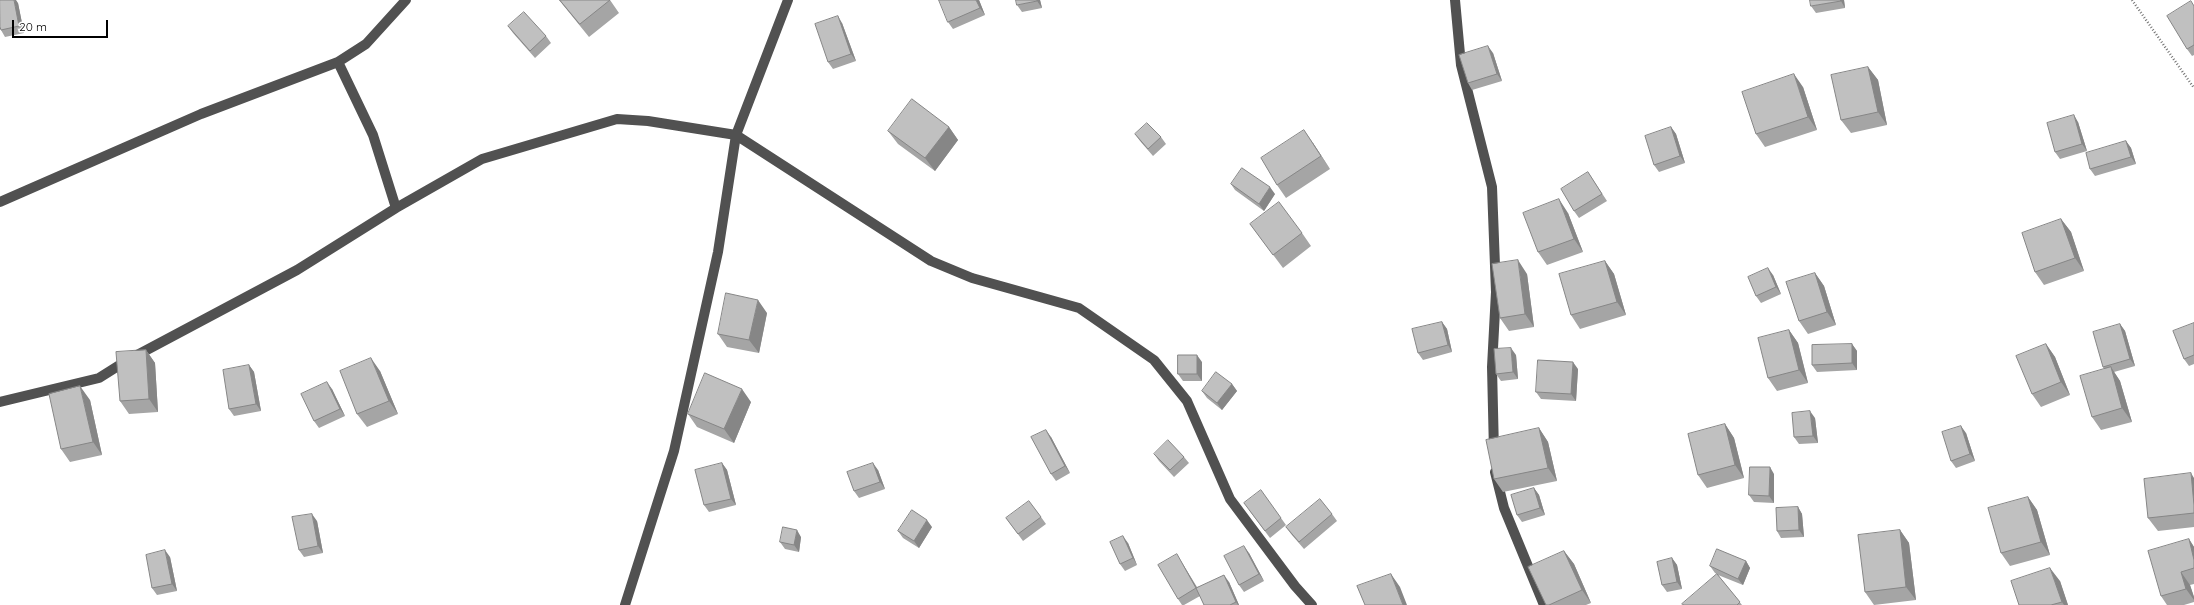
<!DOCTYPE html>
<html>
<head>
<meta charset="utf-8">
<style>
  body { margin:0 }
  #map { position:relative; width:2194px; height:605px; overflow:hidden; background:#fff; font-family:Quicksand,sans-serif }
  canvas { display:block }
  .scale { position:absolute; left:12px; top:20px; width:96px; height:18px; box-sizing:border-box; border:2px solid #000; border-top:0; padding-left:5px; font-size:12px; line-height:14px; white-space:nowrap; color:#000; -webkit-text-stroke:3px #fff; paint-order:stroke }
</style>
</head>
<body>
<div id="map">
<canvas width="2194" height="605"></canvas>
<div class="scale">20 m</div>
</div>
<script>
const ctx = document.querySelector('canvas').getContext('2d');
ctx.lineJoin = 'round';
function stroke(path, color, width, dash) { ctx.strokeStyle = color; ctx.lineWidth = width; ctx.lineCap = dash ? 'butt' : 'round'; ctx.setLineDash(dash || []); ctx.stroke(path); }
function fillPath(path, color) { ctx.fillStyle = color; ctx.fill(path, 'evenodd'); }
const path = new Path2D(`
  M2132 0 2194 88`);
const minor = new Path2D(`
  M1455 0 1461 65 1492 187 1496 292 1492 367 1494 452
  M338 62 373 135 396 208
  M0 202 201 114 338 62 366 44 406 0
  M0 402 99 378 126 361 297 270 396 208 482 159 617 119 648 121 736 135 931 261 972 278 1079 308 1154 360 1187 401 1230 499 1295 586 1312 605
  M1495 472 1504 508 1544 605
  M625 605 674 451 718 252 736 135 788 0`);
const wall = new Path2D(`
  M559 0H610L619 13 589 37Z
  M979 0 985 15 953 29 948 22Z
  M1040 0 1042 8 1022 12 1017 5Z
  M1844 0 1845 8 1816 13 1811 6Z
  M18 3 24 33 5 37 1 30Z
  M2194 5V55L2192 56 2187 49Z
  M842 23 856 61 833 69 828 62Z
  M508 26 546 36 551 43 535 58 513 33Z
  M1493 53 1502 81 1472 90 1468 83Z
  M1868 67 1878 80 1887 125 1851 133 1841 120Z
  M1803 87 1817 130 1765 147 1756 134Z
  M2078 122 2087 151 2060 159 2055 152Z
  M949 127 958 140 935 171 898 144 888 131Z
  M1671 127 1676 134 1685 163 1659 172 1654 165Z
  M1135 134 1161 137 1166 144 1153 156 1140 141Z
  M2126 141 2131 148 2136 164 2095 176 2090 169Z
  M1313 143 1330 169 1286 198 1277 185Z
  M1588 172 1607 201 1579 218 1574 211Z
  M1231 184 1275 194 1264 211 1235 190Z
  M1568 213 1583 252 1547 265 1538 252Z
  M2061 219 2071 232 2084 271 2044 285 2035 272Z
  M1250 224 1302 233 1311 246 1283 268Z
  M1605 261 1614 274 1626 315 1580 329 1571 315Z
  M1815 273 1824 286 1836 325 1808 334 1799 321Z
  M1527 274 1534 327 1509 331 1500 318Z
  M1773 275 1781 294 1761 303 1756 296Z
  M767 313 759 353 727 347 718 334Z
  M1442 322 1447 329 1452 352 1423 360 1418 353Z
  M2194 323V364L2189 366 2184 359Z
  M2120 324 2125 331 2135 366 2114 372 2120 381 2132 422 2101 430 2092 417 2104 369 2103 367Z
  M1789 330 1798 343 1808 383 1777 391 1768 378Z
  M1852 344 1857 351V370L1817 372 1812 365Z
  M2046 344 2055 357 2070 395 2041 407 2032 394Z
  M146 350 155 363 158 412 129 414 120 401Z
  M1516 355 1518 379 1501 381 1496 374Z
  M1202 362V381H1183L1178 374Z
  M249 365 254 372 261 411 234 416 229 409Z
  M1578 369 1576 401 1541 399 1536 392Z
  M380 371 398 414 367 427 357 414Z
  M1232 384 1237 391 1222 410 1207 398 1202 391Z
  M332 389 345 416 319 428 314 421Z
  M90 400 102 455 70 462 61 449Z
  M751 402 734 443 697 427 688 414Z
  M1815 418 1818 443 1799 444 1794 437Z
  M1725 424 1734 438 1744 478 1707 488 1698 475Z
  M1539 428 1548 442 1557 481 1503 492 1494 479Z
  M1966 433 1975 461 1956 468 1951 461Z
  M1051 437 1070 473 1056 481 1051 474Z
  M1154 454 1184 457 1189 463 1174 477 1159 461Z
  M722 463 727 470 736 505 709 512 704 505Z
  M878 470 885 489 859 498 854 491Z
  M1774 474V503L1754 502 1749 495Z
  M2194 478V527L2158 531 2148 518Z
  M1534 488 1539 495 1545 515 1522 522 1517 515Z
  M2028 497 2037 510 2050 555 2010 566 2001 553Z
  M1798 507 1802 514 1804 537 1781 538 1777 531Z
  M1249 510 1281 518 1286 525 1270 538Z
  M1332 514 1337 521 1304 549 1291 534 1286 527Z
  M1041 517 1046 524 1023 541 1006 518Z
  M317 521 323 553 304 557 299 550Z
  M932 527 919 548 903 538 898 531Z
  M1900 530 1909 543 1916 600 1874 605 1865 592Z
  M801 537 799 552 785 549 780 542Z
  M2189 539 2194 547V584L2190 585 2194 597V602L2184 605H2167L2161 596Z
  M1128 543 1137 565 1125 571 1120 564Z
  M1564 551 1574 564 1591 603 1586 605H1546Z
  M1249 553 1264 581 1244 592 1239 585Z
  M170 557 177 591 157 595 152 588Z
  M1672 558 1677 565 1682 589 1667 592 1662 585Z
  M1181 561 1197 587 1229 582 1239 605H1204L1200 596 1184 605H1182L1178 599Z
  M1746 561 1750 568 1743 585 1718 575 1742 605H1683L1717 574 1715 573 1710 566Z
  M2060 581 2068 605H2019Z`);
const shadedWall = new Path2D(`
  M14 0H16L18 3 24 33 19 26Z
  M976 0H979L985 15 980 8Z
  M1037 0H1040L1042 8 1037 1Z
  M1840 0H1844L1845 8 1841 1Z
  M838 16 842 23 856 61 851 54Z
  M1488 46 1493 53 1502 81 1497 74Z
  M1868 67 1878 80 1887 125 1878 112Z
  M1794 74 1803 87 1817 130 1808 117Z
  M2074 115 2078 122 2087 151 2082 144Z
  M949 127 958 140 935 171 925 158Z
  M1671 127 1676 134 1685 163 1680 156Z
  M1304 130 1313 143 1330 169 1321 156Z
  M2126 141 2131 148 2136 164 2131 157Z
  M1270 187 1275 194 1264 211 1259 204Z
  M1559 199 1568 213 1583 252 1574 239Z
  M2061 219 2071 232 2084 271 2075 258Z
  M1518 260 1527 274 1534 327 1525 314Z
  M1605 261 1614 274 1626 315 1617 302Z
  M1768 268 1773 275 1781 294 1776 287Z
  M1815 273 1824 286 1836 325 1827 312Z
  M758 300 767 313 759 353 749 340Z
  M1442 322 1447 329 1452 352 1448 345Z
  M2120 324 2125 331 2135 366 2130 359Z
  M1789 330 1798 343 1808 383 1799 370Z
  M1852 344 1857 351V370L1852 363Z
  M2046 344 2055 357 2070 395 2061 382Z
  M1511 348 1516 355 1518 379 1513 372Z
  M146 350 155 363 158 412 149 399Z
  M1197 355 1202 362V381L1197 374Z
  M371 358 380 371 398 414 389 401Z
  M1573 362 1578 369 1576 401 1571 394Z
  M249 365 254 372 261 411 256 404Z
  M2111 367 2120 381 2132 422 2122 408Z
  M327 382 332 389 345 416 340 409Z
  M1232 384 1237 391 1222 410 1217 403Z
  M80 386 90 400 102 455 93 442Z
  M742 389 751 402 734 443 724 429Z
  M1810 411 1815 418 1818 443 1813 436Z
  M1725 424 1734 438 1744 478 1735 465Z
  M1961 426 1966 433 1975 461 1970 454Z
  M1539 428 1548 442 1557 481 1548 468Z
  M1046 430 1051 437 1070 473 1065 466Z
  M722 463 727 470 736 505 731 499Z
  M873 463 878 470 885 489 880 482Z
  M1770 467 1774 474V503L1769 496Z
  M2191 473 2194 478V505Z
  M1534 488 1539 495 1545 515 1540 508Z
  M2028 497 2037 510 2050 555 2041 542Z
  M1798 507 1802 514 1804 537 1799 530Z
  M312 514 317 521 323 553 318 546Z
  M927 520 932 527 919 548 914 541Z
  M797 530 801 537 799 552 794 545Z
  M1900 530 1909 543 1916 600 1906 587Z
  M1123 536 1128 543 1137 565 1133 558Z
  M2189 539 2194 547V560Z
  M1244 546 1249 553 1264 581 1259 574Z
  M165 550 170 557 177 591 172 584Z
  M1564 551 1574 564 1591 603 1582 590Z
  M1177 554 1181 561 1201 595 1196 588Z
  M1672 558 1677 565 1682 589 1677 582Z
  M1746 561 1750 568 1743 585 1738 579Z
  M2050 568 2060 581 2068 605H2064L2062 602Z
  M2181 572 2190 585 2194 597V600L2186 589Z
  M1391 574 1400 587 1407 605H1403Z
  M1224 575 1229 582 1239 605H1238L1236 602Z`);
const building = new Path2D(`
  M0 0H14L19 26 1 30 0 27Z
  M560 0H610L580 24Z
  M939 0H976L980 8 948 22Z
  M1016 0H1037V1L1017 5Z
  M1810 0H1840L1841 1 1811 6Z
  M2191 1 2194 6V45L2187 49 2167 16Z
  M524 12 546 36 530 51 508 26Z
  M838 16 851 54 828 62 815 24Z
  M1488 46 1497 74 1468 83 1459 55Z
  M1868 67 1878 112 1841 120 1831 75Z
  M1794 74 1808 117 1756 134 1742 92Z
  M912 99 949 127 925 158 888 131Z
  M2074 115 2082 144 2055 152 2047 123Z
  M1147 123 1161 137 1148 149 1135 134Z
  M1671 127 1680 156 1654 165 1645 136Z
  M1304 130 1321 156 1277 185 1261 158Z
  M2126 141 2131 157 2090 169 2086 153Z
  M1242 168 1270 187 1259 204 1231 184Z
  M1588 172 1602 194 1574 211 1561 189Z
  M1559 199 1574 239 1538 252 1523 213Z
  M1279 202 1302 233 1273 255 1250 224Z
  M2061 219 2075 258 2035 272 2022 233Z
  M1518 260 1525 314 1500 318 1492 264Z
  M1605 261 1617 302 1571 315 1559 274Z
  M1768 268 1776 287 1756 296 1748 277Z
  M1815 273 1827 312 1799 321 1786 282Z
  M726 293 758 300 749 340 718 334Z
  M1442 322 1448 345 1418 353 1412 329Z
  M2194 323V355L2184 359 2173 331Z
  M2120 324 2130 359 2103 367 2093 332Z
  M1789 330 1799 370 1768 378 1758 338Z
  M1852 344V363L1812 365V345Z
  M2046 344 2061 382 2032 394 2016 356Z
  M1511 348 1513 372 1496 374 1494 349Z
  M146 350 149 399 120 401 116 352Z
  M1178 355H1197V374H1178Z
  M371 358 389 401 357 414 340 371Z
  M1538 360 1573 362 1571 394 1536 392Z
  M249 365 256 404 229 409 223 370Z
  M2111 367 2122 408 2092 417 2080 376Z
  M1216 372 1232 384 1217 403 1202 391Z
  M705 373 742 389 724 429 688 414Z
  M327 382 340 409 314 421 301 394Z
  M80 386 93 442 61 449 49 394Z
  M1810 411 1813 436 1794 437 1792 413Z
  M1725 424 1735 465 1698 475 1688 434Z
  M1961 426 1970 454 1951 461 1942 432Z
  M1539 428 1548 468 1494 479 1486 440Z
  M1046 430 1065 466 1051 474 1031 437Z
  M1168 440 1184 457 1170 470 1154 454Z
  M722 463 731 499 704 505 695 470Z
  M873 463 880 482 854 491 847 472Z
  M1750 467H1770L1769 496 1749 495Z
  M2191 473 2194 505V513L2148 518 2144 479Z
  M1534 488 1540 508 1517 515 1511 495Z
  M1261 490 1281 518 1265 531 1244 503Z
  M2028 497 2041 542 2001 553 1988 508Z
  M1320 499 1332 514 1299 542 1286 527Z
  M1029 501 1041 517 1018 534 1006 518Z
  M1798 507 1799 530 1777 531 1776 508Z
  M912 510 927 520 914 541 898 531Z
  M312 514 318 546 299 550 292 517Z
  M783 527 797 530 794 545 780 542Z
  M1900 530 1906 587 1865 592 1858 535Z
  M1123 536 1133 558 1120 564 1110 542Z
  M2189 539 2194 560V568L2181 572 2186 589 2161 596 2148 551Z
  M1244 546 1259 574 1239 585 1224 556Z
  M1717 549 1746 561 1738 579 1710 566Z
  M165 550 172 584 152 588 146 555Z
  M1564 551 1582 590 1549 605H1546L1528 567Z
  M1177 554 1196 588 1224 575 1236 602 1230 605H1204L1196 588 1178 599 1158 565Z
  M1672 558 1677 582 1662 585 1657 562Z
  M2050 568 2062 602 2051 605H2019L2011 581Z
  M1391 574 1403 605H1365L1357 586Z
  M1717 574 1740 602 1737 605H1684L1682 604Z`);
stroke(path, '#737373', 2.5, [1, 2]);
stroke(minor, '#515151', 10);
fillPath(wall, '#a5a5a5');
fillPath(shadedWall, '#868686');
fillPath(building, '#c0c0c0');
stroke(building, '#868686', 1);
</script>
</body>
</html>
